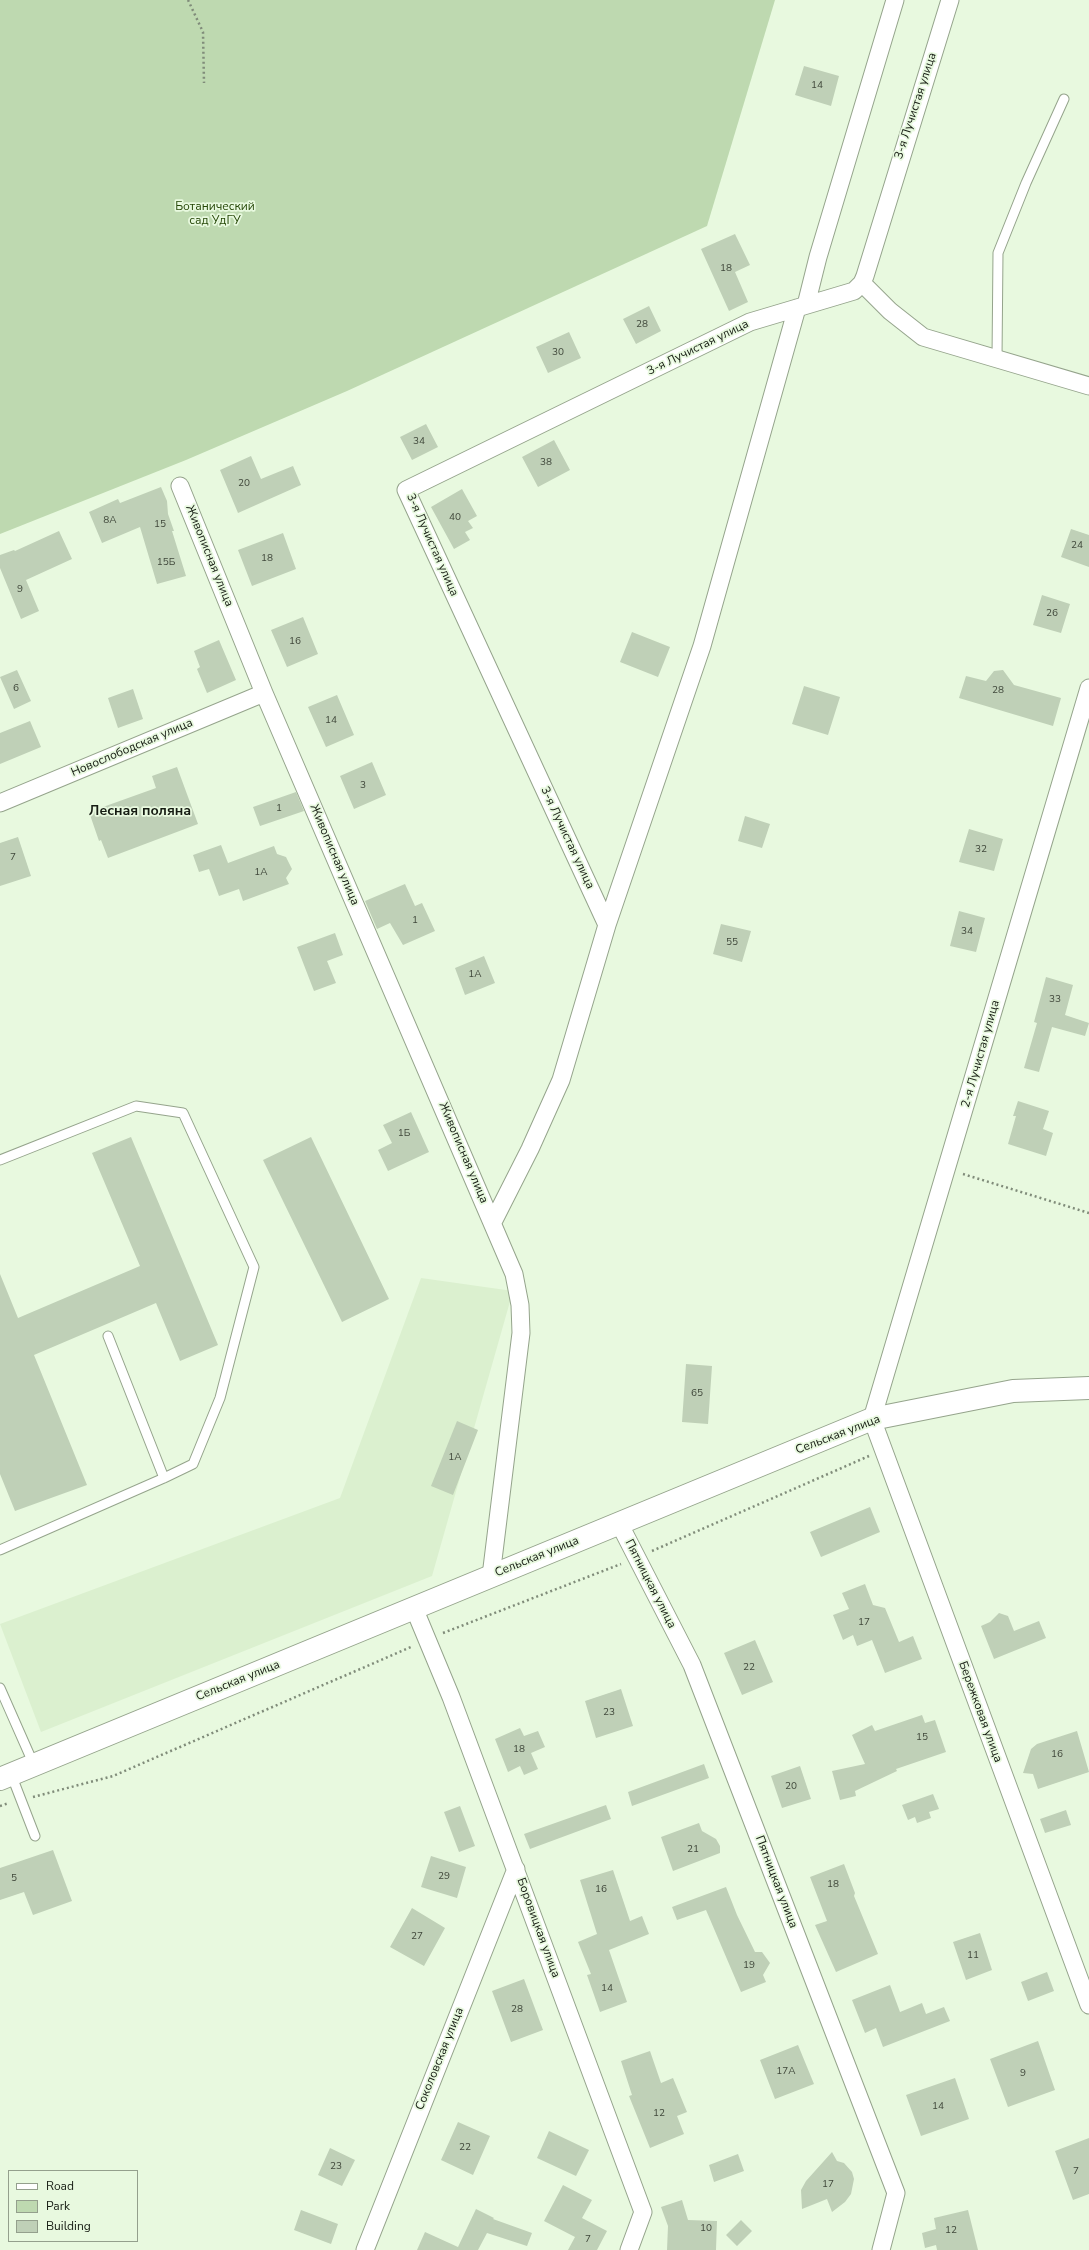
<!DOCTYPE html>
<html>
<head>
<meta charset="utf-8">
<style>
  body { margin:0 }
  #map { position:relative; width:1089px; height:2250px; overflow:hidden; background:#e8f9df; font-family:"Nunito Sans",sans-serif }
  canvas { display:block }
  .legend { position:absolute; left:8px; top:2170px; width:130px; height:72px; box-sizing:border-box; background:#e8f9df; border:1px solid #94a08d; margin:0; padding:5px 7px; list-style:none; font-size:12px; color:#151b12 }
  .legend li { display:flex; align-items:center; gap:8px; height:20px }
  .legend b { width:20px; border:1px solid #94a08d }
</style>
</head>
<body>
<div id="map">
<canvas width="1089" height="2250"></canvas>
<ul class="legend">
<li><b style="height:5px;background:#fff"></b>Road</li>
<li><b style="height:11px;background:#bed9b0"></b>Park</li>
<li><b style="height:11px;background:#bfd0b7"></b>Building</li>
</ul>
</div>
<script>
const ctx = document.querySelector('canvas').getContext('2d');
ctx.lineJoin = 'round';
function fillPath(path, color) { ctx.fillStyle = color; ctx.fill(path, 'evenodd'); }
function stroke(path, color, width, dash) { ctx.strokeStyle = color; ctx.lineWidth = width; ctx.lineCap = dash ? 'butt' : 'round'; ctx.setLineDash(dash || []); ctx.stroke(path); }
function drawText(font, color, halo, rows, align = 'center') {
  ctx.font = font + ' "Nunito Sans",sans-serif'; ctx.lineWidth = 3.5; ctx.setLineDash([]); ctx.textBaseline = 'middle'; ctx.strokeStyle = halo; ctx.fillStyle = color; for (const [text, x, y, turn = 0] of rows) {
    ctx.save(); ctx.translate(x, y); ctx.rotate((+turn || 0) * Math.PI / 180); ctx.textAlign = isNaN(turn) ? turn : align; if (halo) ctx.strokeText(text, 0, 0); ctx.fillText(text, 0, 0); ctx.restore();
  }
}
const built = new Path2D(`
  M421 1278 513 1291 432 1576 41 1732 0 1624 340 1498Z`);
const green = new Path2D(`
  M0 0H775L707 226 347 391 186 460 0 534Z`);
const building = new Path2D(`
  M804 66 839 76 831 106 795 95Z
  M735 234 750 265 735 272 748 302 729 311 701 249Z
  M649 306 661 331 636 344 623 319Z
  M569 332 581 358 548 373 536 347Z
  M426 424 438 447 412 460 400 437Z
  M554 440 570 470 538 487 522 457Z
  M251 456 261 479 293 466 301 485 238 513 220 470Z
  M161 487 167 501 168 514 174 531H172L186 576 157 584 140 527 102 543 89 512 118 499 120 503Z
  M462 489 477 516 468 521 473 528 465 532 470 540 454 549 431 507Z
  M1071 529 1089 535V567L1061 557Z
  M59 531 72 559 26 580 39 611 21 619 0 568V555L14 550 15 551Z
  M283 533 296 569 252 586 238 550Z
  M1042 595 1070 604 1061 633 1033 625Z
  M303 617 318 654 287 667 271 630Z
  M632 632 670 647 658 677 620 662Z
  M219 640 236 680 207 693 197 669 200 667 194 651Z
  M17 670 31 701 14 709 0 677Z
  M1003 670 1014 685 1061 698 1053 726 959 698 966 676 986 681 994 671Z
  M804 686 840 697 828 735 792 724Z
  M133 689 143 719 118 728 108 698Z
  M337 695 354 735 326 747 308 707Z
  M30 721 41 747 0 764V733Z
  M372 762 386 795 354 809 340 776Z
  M177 767 198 824 108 858 101 840 99 841 89 812 156 788 152 776Z
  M296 792 304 811 260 826 253 807Z
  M745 816 770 824 762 848 738 841Z
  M969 829 1003 839 994 871 959 862Z
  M18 837 31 876 0 886V843Z
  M221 845 228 863 274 846 277 854 286 857 292 869 286 878 289 884 243 901 239 889 219 896 209 869 199 872 193 855Z
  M405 884 415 906 422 903 435 931 403 945 390 923 377 929 365 901Z
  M959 911 985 918 976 952 950 946Z
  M721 924 751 931 742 962 713 954Z
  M335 933 343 955 327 961 336 983 314 991 297 947Z
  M484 956 495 983 465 995 455 968Z
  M1046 977 1073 985 1065 1015 1089 1023 1085 1036 1052 1027 1039 1072 1024 1068 1037 1023 1034 1022Z
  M1018 1101 1049 1111 1043 1129 1053 1133 1046 1156 1008 1144 1016 1116H1013Z
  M411 1112 429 1152 388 1171 378 1150 392 1143 383 1125Z
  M131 1137 218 1345 180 1361 156 1303 34 1355 87 1485 15 1511 0 1474V1274L18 1318 140 1266 92 1153Z
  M311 1137 389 1299 342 1322 263 1160Z
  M686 1364 712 1366 708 1424 682 1422Z
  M457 1421 478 1430 453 1495 431 1486Z
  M870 1507 880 1532 821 1557 810 1532Z
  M865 1584 873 1605 885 1608 899 1642 913 1636 922 1659 885 1673 872 1640 857 1646 853 1635 843 1640 833 1615 849 1609 842 1593Z
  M999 1613 1008 1616 1014 1631 1039 1621 1046 1638 994 1659 981 1626 990 1622Z
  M755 1640 773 1682 742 1695 724 1653Z
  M621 1689 633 1726 596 1738 585 1701Z
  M922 1715 925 1723 935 1720 946 1752 896 1769 897 1771 855 1791 856 1796 840 1800 832 1771 865 1764 852 1735 872 1725 875 1731Z
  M520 1728 524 1736 538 1731 545 1747 531 1753 538 1769 524 1775 520 1766 508 1772 495 1739Z
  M1077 1731 1089 1772 1038 1789 1033 1774 1023 1773 1031 1749 1037 1744Z
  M704 1764 709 1778 632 1806 628 1792Z
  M800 1766 811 1799 782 1808 771 1776Z
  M933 1794 939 1809 929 1812 931 1818 917 1823 915 1817 908 1820 902 1805Z
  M606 1805 611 1819 530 1849 524 1834Z
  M460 1806 475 1846 459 1852 444 1812Z
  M1066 1810 1071 1825 1045 1833 1040 1819Z
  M699 1823 702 1831 716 1839 720 1846V1853L673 1871 661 1837Z
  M53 1850 72 1901 33 1915 24 1892 0 1900V1868Z
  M431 1856 466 1867 457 1898 421 1887Z
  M844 1864 855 1893 854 1896 878 1954 836 1972 815 1925 827 1921 810 1877Z
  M613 1870 630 1921 642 1916 649 1934 609 1950 627 2002 600 2012 587 1975 591 1974 578 1942 597 1934 580 1880Z
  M726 1887 737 1915 755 1952H762L770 1963 763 1975 766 1982 741 1992 706 1910 677 1920 672 1907Z
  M412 1908 445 1928 424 1966 390 1947Z
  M980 1933 992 1970 966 1980 953 1942Z
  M1047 1972 1054 1991 1028 2001 1021 1982Z
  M524 1979 543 2030 511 2042 492 1991Z
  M890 1985 900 2012 922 2003 926 2014 944 2007 950 2021 883 2047 876 2028 865 2033 852 2000Z
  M1038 2041 1055 2090 1008 2107 990 2059Z
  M798 2045 814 2084 775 2099 760 2060Z
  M650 2051 661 2083 673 2078 687 2112 677 2116 684 2134 650 2148 629 2096 632 2095 621 2061Z
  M955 2078 969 2119 921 2136 906 2095Z
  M458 2122 490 2136 473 2175 441 2160Z
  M549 2131 589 2150 576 2176 537 2158Z
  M1089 2138V2194L1073 2200 1055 2151Z
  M330 2148 355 2160 342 2186 318 2175Z
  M832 2152 837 2161 844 2163 852 2172 854 2179 851 2194 845 2202 832 2212 827 2199 802 2209 801 2190 806 2181Z
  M738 2154 744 2171 714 2182 709 2165Z
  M563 2185 592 2200 582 2218 607 2231 597 2250H568L575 2237 544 2221Z
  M682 2200 688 2220 717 2221 716 2250H667L668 2226 661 2207Z
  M476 2209 494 2218 493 2219 532 2233 527 2246 487 2233 478 2250H417L425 2232 458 2247Z
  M301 2210 338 2224 331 2244 294 2230Z
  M968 2210 978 2250H937L936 2245 925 2248 922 2233 936 2229 934 2218Z
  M741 2220 752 2231 737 2246 726 2235Z`);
const path = new Path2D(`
  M188 0 203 32 204 83
  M963 1174 1089 1213
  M652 1551 869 1456
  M443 1633 621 1564
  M33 1797 113 1776 411 1647
  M0 1806 9 1803`);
const service = new Path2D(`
  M997 358 998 253 1026 183 1064 99
  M0 1160 136 1106 183 1113 254 1267 220 1398 193 1464 164 1478 0 1550
  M108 1336 164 1478
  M0 1688 34 1765
  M11 1774 35 1836`);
const minor = new Path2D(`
  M862 283 890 311 923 337 1089 386
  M806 305 818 257 895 0
  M180 486 264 693 514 1274 520 1305 521 1333 491 1576
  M1089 688 872 1419 1089 2005
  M0 803 264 693
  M607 925 406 490 750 322 854 291 862 283 865 276 950 0
  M493 1222 530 1149 561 1080 607 925 702 646 797 308
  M619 1523 692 1665 896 2193 881 2250
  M414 1608 451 1697 643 2212 629 2250
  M365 2250 516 1869`);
const tertiary = new Path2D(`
  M0 1779 872 1419 1013 1391 1089 1388`);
const numberNames = [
  ["14",817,86],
  ["18",726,269],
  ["28",642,325],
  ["30",558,353],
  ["34",419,442],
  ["38",546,463],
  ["20",244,484],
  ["40",455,518],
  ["8А",110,521],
  ["15",160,525],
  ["24",1077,546],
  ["18",267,559],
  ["15Б",166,563],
  ["9",20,590],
  ["26",1052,614],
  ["16",295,642],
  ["6",16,689],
  ["28",998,691],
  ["14",331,721],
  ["3",363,786],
  ["1",279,809],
  ["32",981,850],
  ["7",13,858],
  ["1А",261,873],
  ["1",415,921],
  ["34",967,932],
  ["55",732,943],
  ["1А",475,975],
  ["33",1055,1000],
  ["1Б",404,1134],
  ["65",697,1394],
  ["1А",455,1458],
  ["17",864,1623],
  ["22",749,1668],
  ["23",609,1713],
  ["15",922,1738],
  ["18",519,1750],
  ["16",1057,1755],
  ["20",791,1787],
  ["21",693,1850],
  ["29",444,1877],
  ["5",14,1879],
  ["18",833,1885],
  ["16",601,1890],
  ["27",417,1937],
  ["11",973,1956],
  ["19",749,1966],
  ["14",607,1989],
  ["28",517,2010],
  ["17А",786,2072],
  ["9",1023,2074],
  ["14",938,2107],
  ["12",659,2114],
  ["22",465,2148],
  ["23",336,2167],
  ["7",1076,2172],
  ["17",828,2185],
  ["10",706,2229],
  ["12",951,2231],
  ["7",588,2240]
];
const streetNames = [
  ["3-я Лучистая улица",916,106,-72],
  ["3-я Лучистая улица",698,348,-26],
  ["3-я Лучистая улица",432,545,66],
  ["Живописная улица",209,556,68],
  ["Новослободская улица",132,748,-23],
  ["3-я Лучистая улица",567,838,65],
  ["Живописная улица",334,855,67],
  ["2-я Лучистая улица",981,1054,-74],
  ["Живописная улица",463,1153,67],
  ["Сельская улица",838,1435,-21],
  ["Сельская улица",537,1557,-22],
  ["Пятницкая улица",650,1584,63],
  ["Сельская улица",238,1681,-22],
  ["Бережковая улица",980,1712,70],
  ["Пятницкая улица",776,1882,69],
  ["Боровицкая улица",538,1928,70],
  ["Соколовская улица",440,2059,-68]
];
const parkNames = [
  ["Ботанический",215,207],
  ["сад УдГУ",215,221]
];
const quarterNames = [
  ["Лесная поляна",140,812]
];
fillPath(built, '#dbf0cf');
fillPath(green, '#bed9b0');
fillPath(building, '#bfd0b7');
stroke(service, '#95a48c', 11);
stroke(minor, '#95a48c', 19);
stroke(tertiary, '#95a48c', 24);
stroke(path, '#808c7a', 2.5, [2, 3]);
stroke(service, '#fff', 9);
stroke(minor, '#fff', 17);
stroke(tertiary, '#fff', 22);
drawText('10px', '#40483b', null, numberNames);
drawText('12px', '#151b12', '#e8f9df', streetNames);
drawText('12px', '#244606', '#e8f9df', parkNames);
drawText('bold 14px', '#151b12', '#e8f9df', quarterNames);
</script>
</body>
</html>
